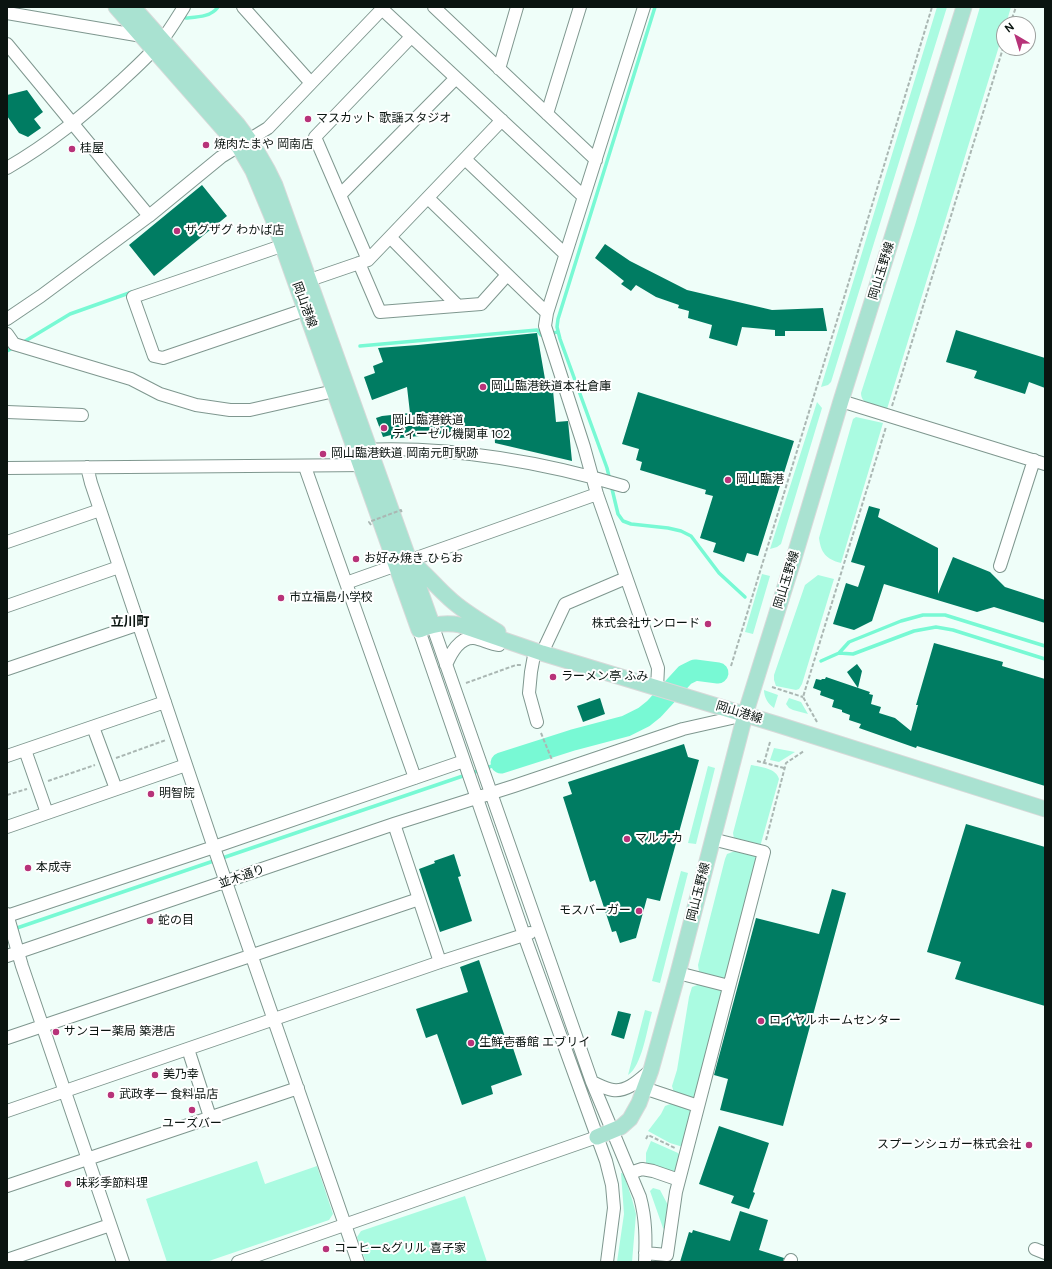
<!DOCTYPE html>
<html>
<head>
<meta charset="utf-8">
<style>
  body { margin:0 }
  #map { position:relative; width:1052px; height:1269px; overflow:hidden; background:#effef9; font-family:"DM Sans",sans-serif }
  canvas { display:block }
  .frame { position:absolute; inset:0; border:8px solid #0a1410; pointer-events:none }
  .north { position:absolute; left:996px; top:16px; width:40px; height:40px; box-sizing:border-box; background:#fff; border:1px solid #9da19f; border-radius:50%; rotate:322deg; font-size:11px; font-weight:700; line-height:16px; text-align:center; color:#0a1410 }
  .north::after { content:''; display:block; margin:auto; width:14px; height:18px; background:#b73379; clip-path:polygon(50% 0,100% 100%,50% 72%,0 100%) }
</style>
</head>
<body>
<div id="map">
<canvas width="1052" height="1269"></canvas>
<div class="frame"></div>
<div class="north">N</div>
</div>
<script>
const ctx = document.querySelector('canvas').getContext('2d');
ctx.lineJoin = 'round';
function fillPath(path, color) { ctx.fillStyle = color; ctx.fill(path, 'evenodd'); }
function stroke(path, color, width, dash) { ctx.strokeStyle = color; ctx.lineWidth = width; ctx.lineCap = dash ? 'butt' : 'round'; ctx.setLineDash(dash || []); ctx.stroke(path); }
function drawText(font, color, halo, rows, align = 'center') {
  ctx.font = font + ' "DM Sans","Noto Sans JP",sans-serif'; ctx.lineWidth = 4; ctx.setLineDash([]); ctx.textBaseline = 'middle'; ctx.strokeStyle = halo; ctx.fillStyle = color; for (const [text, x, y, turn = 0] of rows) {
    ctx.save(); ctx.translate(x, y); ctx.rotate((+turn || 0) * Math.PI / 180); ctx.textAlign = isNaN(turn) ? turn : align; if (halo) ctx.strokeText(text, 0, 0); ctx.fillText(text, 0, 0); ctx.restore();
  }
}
const green = new Path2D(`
  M937 7H947L831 382 828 385 821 387Z
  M980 7H1011L1006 24H1004V30L887 409C877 406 861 406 861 393L915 225Z
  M817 402 822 408 781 544 777 547 770 549Z
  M856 417 883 423 841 563C826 559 821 553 819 538L853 419Z
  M762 574 770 576 753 634 745 632Z
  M818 575 834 579 802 684 799 689 796 690 776 686 774 680V675L805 585Z
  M764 690 778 695 774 708C768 704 764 697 764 690Z
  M789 698 801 702 808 714 793 710 789 708 786 704Z
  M774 748 795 752 779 762 770 760Z
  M751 765C761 767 776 768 779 779L760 847 734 839 733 833Z
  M708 766 715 768 696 844 688 843Z
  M735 851 757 856 726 981 701 975 699 972 698 965 725 859 727 854Z
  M681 871 688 873 660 983 652 981Z
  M700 984 725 990 696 1101 674 1093 672 1086 677 1070 689 997 692 987Z
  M645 1010 652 1012C647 1029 642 1066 628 1075Z
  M673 1103 694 1109 683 1147 670 1143 648 1131 661 1114 665 1106Z
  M651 1141 678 1153 681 1158 677 1170 674 1172 646 1164V1153Z
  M257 1161 265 1184 317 1166 333 1214 329 1220 206 1262H167L146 1199Z
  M621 1173H622L624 1175 632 1199 636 1214 632 1262H617L624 1214Z
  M653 1188 660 1190 670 1209 665 1230 663 1228 650 1191Z
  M465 1196 487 1262H366L357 1237 361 1231Z`);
const stream = new Path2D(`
  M655 7 558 319 557 327 560 339 607 468 618 514 623 521 631 524 668 528 681 531 691 536 719 573 745 597
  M186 18C197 17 211 17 218 7
  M22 343 70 314 132 292
  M360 346 537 330 541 335 558 332
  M7 351 15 347
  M839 653 849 642 901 621 923 615H945L1045 646
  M821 661 839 653 853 654 914 631 936 627 953 630 1045 659
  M14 929 501 763`);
const river = new Path2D(`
  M501 763 573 740 626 726 644 717 654 709 685 675 695 670 718 673`);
const building = new Path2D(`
  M27 90 43 112 34 119 41 128 28 137 19 133 7 116V95Z
  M202 185 227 216 154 276 129 245Z
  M605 244 630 261 687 290 772 310 823 308 827 331H785V336H775V330L742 327 737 346 709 338 712 325 688 318 689 311 678 308 679 305 656 297 636 285 631 291 621 284 624 281 595 258Z
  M956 330 1045 358V388L1029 382 1025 394 974 378 977 371 946 362Z
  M537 333 545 379 552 380 556 422 568 421 572 461 495 443 494 428 391 439V435L383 437 376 418 382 416 410 413 407 387 372 400 364 377 375 373 373 366 383 362 378 348 418 345Z
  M638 392 794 441 758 556 747 553 744 562 713 552 716 543 700 538 713 496 705 494 706 490 640 470 642 462 636 460 639 449 622 444Z
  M869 506 880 509 878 517 938 548V594L953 557 990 572 1005 587 1045 600V623L994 607 977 612 884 584 872 621 854 630 833 624 846 583 858 587 865 566 851 562Z
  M934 643 1003 662 1002 666 1045 679V786L917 746 916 748 859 728 861 724 849 720 850 715 842 712V710L832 707 834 700 820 695 821 691 813 688 816 679 821 680 822 679H825L826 677 870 692 869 694 873 695 871 704 881 707 879 713 895 718 911 731 918 705H916Z
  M857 664 862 671 858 688 847 672Z
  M600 698 605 714 583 722 577 706Z
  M684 744 688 757 699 760 660 901 647 898 636 938 620 943 616 931 612 932 595 880 590 882 563 797 572 794 568 782Z
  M966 824 1045 847V1006L955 979 961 962 927 952Z
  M454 854 461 876 458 877 472 921 440 932 419 869 435 863 434 861Z
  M832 889 846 893 783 1126 720 1110 728 1079 714 1075 756 918 819 934Z
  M479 960 506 1040 510 1039 522 1075 491 1086 493 1094 462 1105 437 1034 426 1038 416 1009 468 992 460 967Z
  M618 1011 631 1014 624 1039 611 1035Z
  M719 1126 769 1143 753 1192 755 1193 749 1209 731 1203 734 1196 699 1184Z
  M740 1211 768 1220 759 1250 784 1258 783 1262H680L689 1232 692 1233 693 1230 730 1241Z`);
const path = new Path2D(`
  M1010 24 1016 7
  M892 406 1004 45
  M731 666 843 301 932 7
  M466 683 516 665H521
  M772 687 803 697
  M817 722 803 697 886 427
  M541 733 552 760
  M116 758 166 740
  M757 761 784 768
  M764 763 770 742
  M48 781 95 765
  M7 795 27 789
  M766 840 786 763 804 751
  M646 1139 648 1135 675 1148`);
const minor = new Path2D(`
  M243 7 311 83
  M434 7 596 160
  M644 7 547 313 545 326 584 447 597 494 658 668 657 688
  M382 9 583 196
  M7 13 142 36
  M7 44 149 216
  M499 69 517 7
  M547 114 580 7
  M465 159 565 254
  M7 168C50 143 83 116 119 83 134 69 149 56 162 40 170 30 177 18 184 7
  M340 195 456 78
  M428 198 547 313
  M390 237 458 306
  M290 243 133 297 154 356 163 358 313 307
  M368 260 315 137 411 37
  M359 263 380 312 481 304 507 275
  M301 283 368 260 502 120
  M7 319 41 296 149 216 221 157 268 128 384 7
  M7 334 14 344 131 379 160 394 196 405 230 410H250L343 389
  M841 401 1045 464
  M7 412 82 415
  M363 450C451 446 538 461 623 486
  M87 467 91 483 211 839 358 1262
  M305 467 415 778
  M7 468 368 465
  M7 542 100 510
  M1000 566 1034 460
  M346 583 597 494
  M7 606 119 567
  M432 624 592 1082 640 1197C646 1219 646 1239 645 1262
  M419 630 524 935 606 1161 612 1185 614 1208 607 1262
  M535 650 531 672 529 693 537 722
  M542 653 565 604 626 578
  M446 665C451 653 459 637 474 638 482 639 490 644 499 645
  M7 669 139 624
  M93 727 116 789
  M25 750 47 813
  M7 756 165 702
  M394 824 440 962
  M7 827 186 765
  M7 914 22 966 123 1262
  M7 916 214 847 464 761
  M7 956 394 824 514 786 683 729 745 715
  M678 973 729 986
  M7 1038 419 899
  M188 1049 210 1117
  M592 1082C599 1085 606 1089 613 1090 628 1092 640 1079 651 1070
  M644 1088 698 1106
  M7 1111 440 962 530 933
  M630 1173 642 1169 653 1171 679 1180
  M7 1186 298 1088
  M1035 1249 1045 1253
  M645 1253 667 1255 676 1192 764 852 712 839
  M7 1260 110 1225
  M238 1262 597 1137
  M790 1262 791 1260`);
const major = new Path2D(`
  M116 7 239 147 253 171 273 219 419 630C433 624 445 622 460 625L542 653 776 724 1045 809
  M133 7 238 125C253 144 265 163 275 185L432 624
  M409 560C425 572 435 586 450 599 464 612 482 622 498 632
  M597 1137 621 1127 630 1119 639 1103 651 1070 678 973 745 715 794 558 841 401 964 7`);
const pathBridge = new Path2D(`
  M371 525 369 522 401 510 402 514`);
const markers = [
  [308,119,4,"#b73379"],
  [206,145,4,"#b73379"],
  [72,149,4,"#b73379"],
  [177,231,4,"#b73379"],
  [483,387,4,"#b73379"],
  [384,428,4,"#b73379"],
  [323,454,4,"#b73379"],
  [728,480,4,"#b73379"],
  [356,559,4,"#b73379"],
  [281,598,4,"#b73379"],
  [708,624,4,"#b73379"],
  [553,677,4,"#b73379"],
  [151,794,4,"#b73379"],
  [627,839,4,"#b73379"],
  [28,868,4,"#b73379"],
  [639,911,4,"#b73379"],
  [150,921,4,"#b73379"],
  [761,1021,4,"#b73379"],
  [56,1032,4,"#b73379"],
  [471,1043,4,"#b73379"],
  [155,1075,4,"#b73379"],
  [111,1095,4,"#b73379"],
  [192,1110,4,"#b73379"],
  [1029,1145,4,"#b73379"],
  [68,1184,4,"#b73379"],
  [326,1249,4,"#b73379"]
];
const poiNames = [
  ["マスカット 歌謡スタジオ",316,119],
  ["焼肉たまや 岡南店",214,145],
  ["桂屋",80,149],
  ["ザグザグ わかば店",185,231],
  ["岡山臨港鉄道本社倉庫",491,387],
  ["岡山臨港鉄道",392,421],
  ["ディーゼル機関車 102",392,435],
  ["岡山臨港鉄道 岡南元町駅跡",331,454],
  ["岡山臨港",736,480],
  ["お好み焼き ひらお",364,559],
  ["市立福島小学校",289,598],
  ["株式会社サンロード",700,624,"right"],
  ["ラーメン亭 ふみ",561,677],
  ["明智院",159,794],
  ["マルナカ",635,839],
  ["本成寺",36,868],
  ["モスバーガー",631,911,"right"],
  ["蛇の目",158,921],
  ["ロイヤルホームセンター",769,1021],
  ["サンヨー薬局 築港店",64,1032],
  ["生鮮壱番館 エブリイ",479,1043],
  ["美乃幸",163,1075],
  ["武政孝一 食料品店",119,1095],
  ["ユーズバー",192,1124,"center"],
  ["スプーンシュガー株式会社",1021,1145,"right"],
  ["味彩季節料理",76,1184],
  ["コーヒー&グリル 喜子家",334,1249]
];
const streetNames = [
  ["岡山玉野線",882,271,-73],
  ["岡山港線",304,305,70],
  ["岡山玉野線",787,580,-73],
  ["岡山港線",739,713,17],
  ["並木通り",242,877,-19],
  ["岡山玉野線",699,892,-76]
];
const neighbourhoodNames = [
  ["立川町",130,623]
];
fillPath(green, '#aafbe1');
stroke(stream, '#78f9d4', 3.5);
stroke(river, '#78f9d4', 21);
fillPath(building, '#007c62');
stroke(minor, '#7f978f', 14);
stroke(major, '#d8d9d9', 17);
stroke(path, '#aab7b3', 2, [4, 2]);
stroke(minor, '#fff', 12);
stroke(major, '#a9e2d1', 15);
stroke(pathBridge, '#aab7b3', 2, [4, 2]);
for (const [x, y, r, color] of markers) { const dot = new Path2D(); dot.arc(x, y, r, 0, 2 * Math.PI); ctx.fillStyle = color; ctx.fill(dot); stroke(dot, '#fff', 1.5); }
drawText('12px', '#0a1410', '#fff', poiNames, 'left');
drawText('12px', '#0a1410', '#fff', streetNames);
drawText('bold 13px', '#0a1410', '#fff', neighbourhoodNames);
</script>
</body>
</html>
